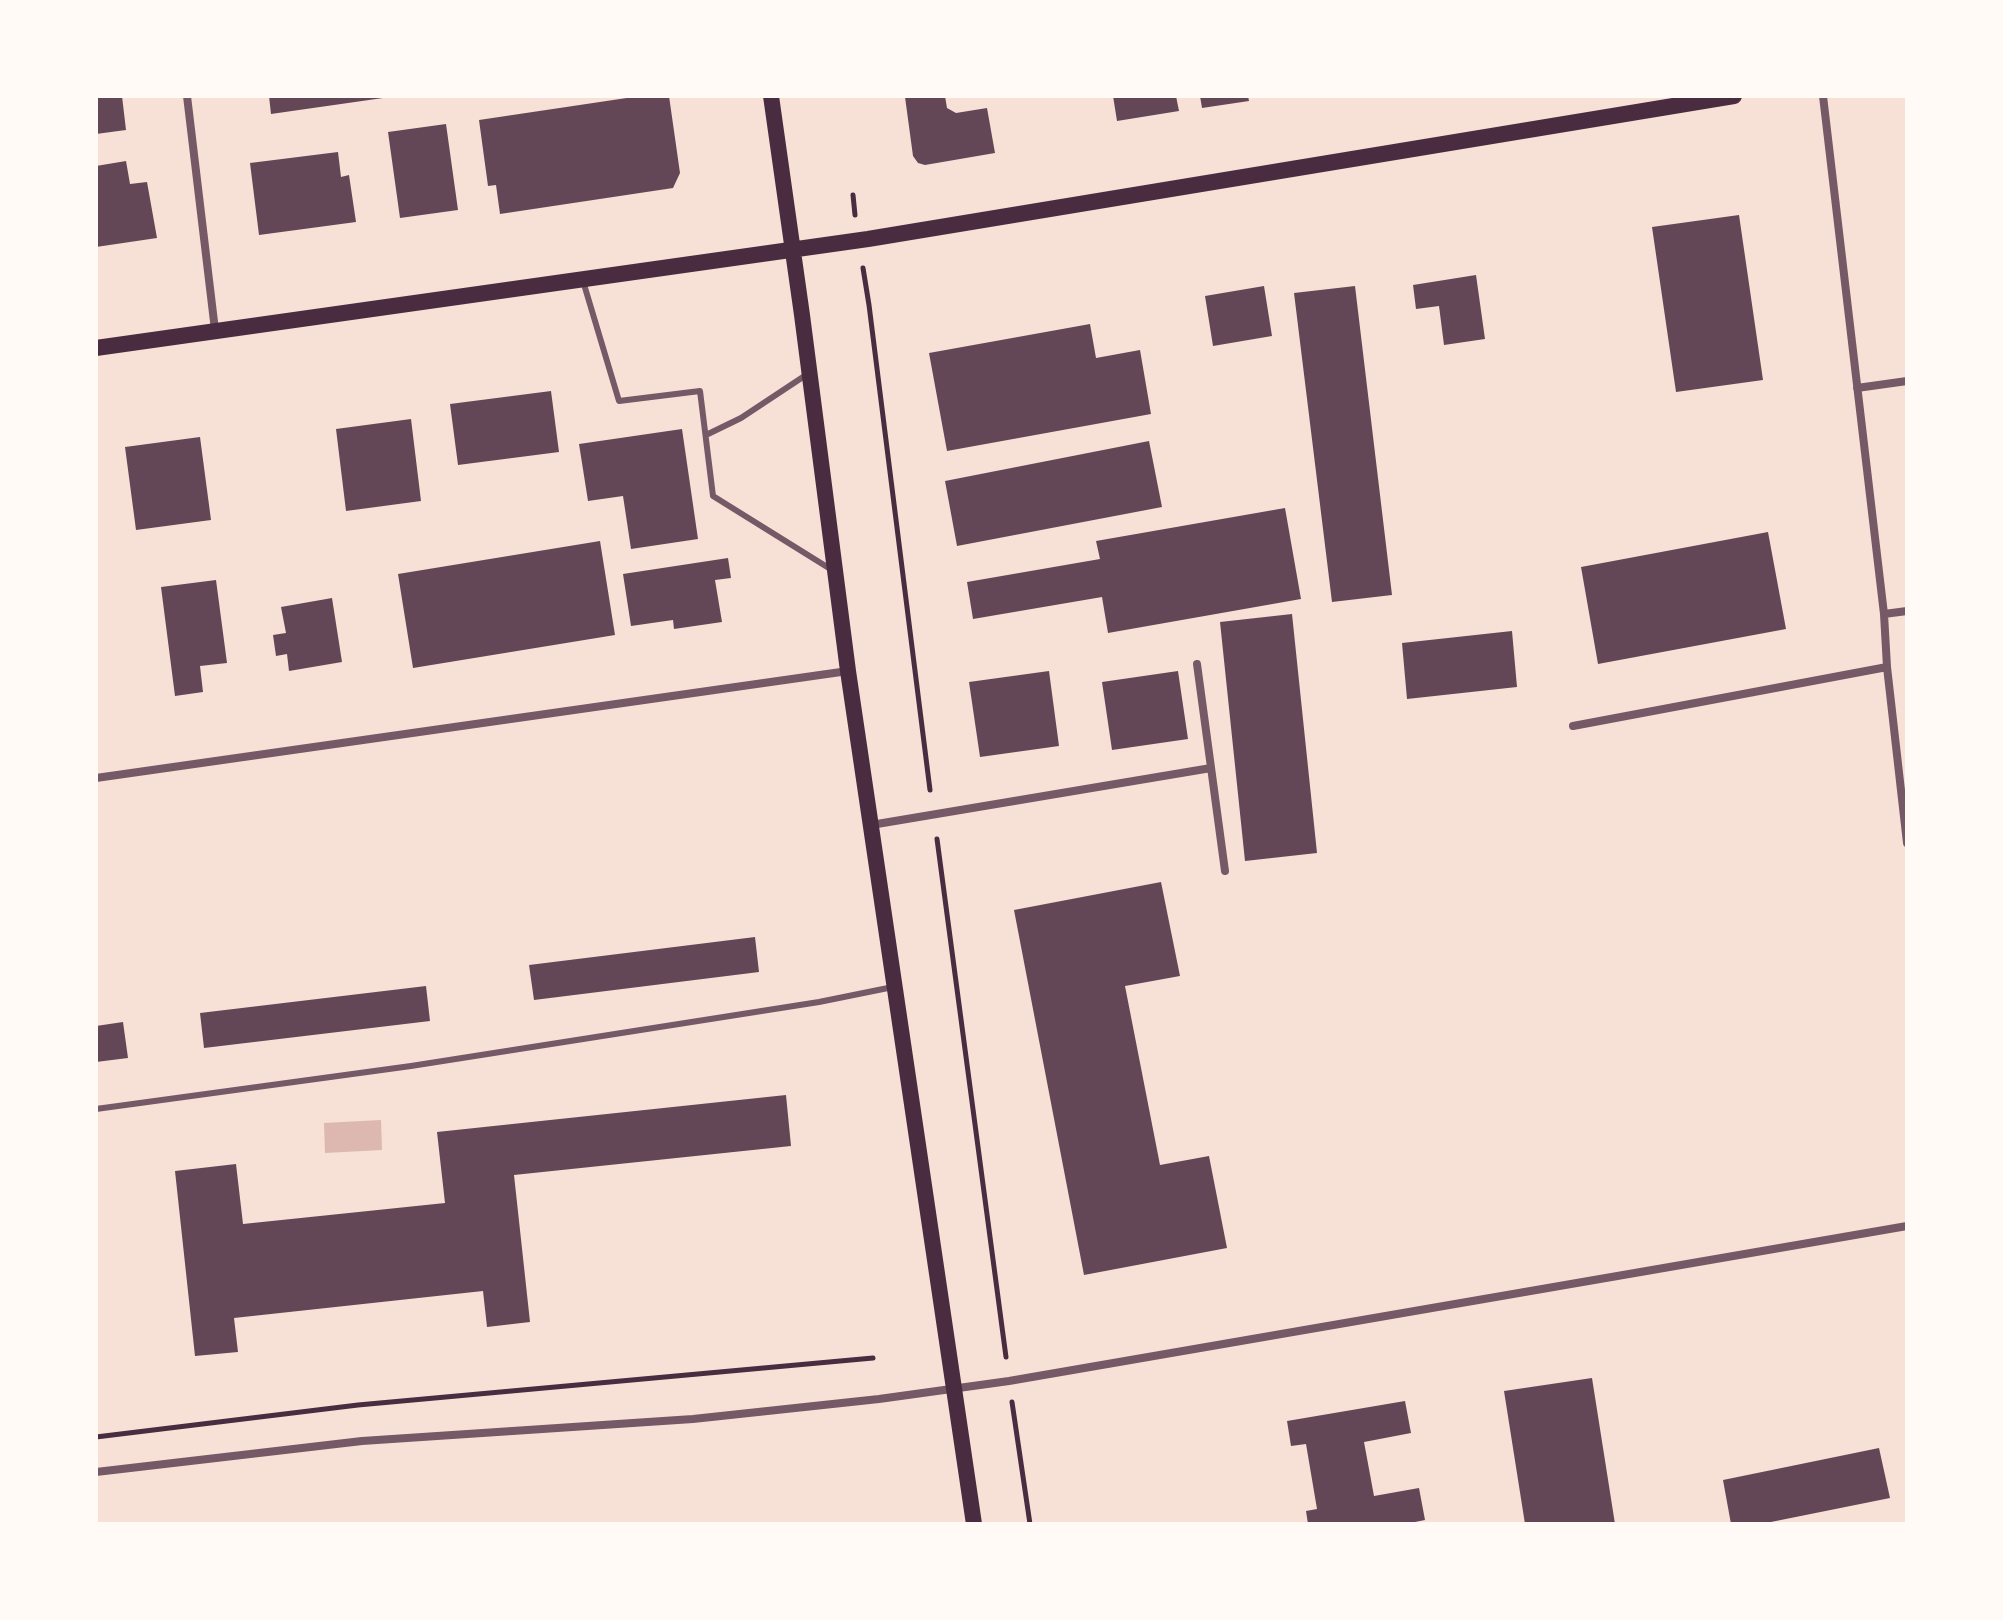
<!DOCTYPE html>
<html>
<head>
<meta charset="utf-8">
<style>
  body { margin:0 }
  #map { position:relative; width:2003px; height:1620px; overflow:hidden; background:#f7e1d7; font-family:Mulish,sans-serif }
  canvas { display:block }
  .frame { position:absolute; inset:0; border:98px solid #fffaf5; pointer-events:none }
</style>
</head>
<body>
<div id="map">
<canvas width="2003" height="1620"></canvas>
<div class="frame"></div>
</div>
<script>
const ctx = document.querySelector('canvas').getContext('2d');
ctx.lineJoin = 'round';
function fillPath(path, color) { ctx.fillStyle = color; ctx.fill(path, 'evenodd'); }
function stroke(path, color, width, dash) { ctx.strokeStyle = color; ctx.lineWidth = width; ctx.lineCap = dash ? 'butt' : 'round'; ctx.setLineDash(dash || []); ctx.stroke(path); }
const water = new Path2D(`
  M381 1120 382 1150 325 1153 324 1123Z`);
const building = new Path2D(`
  M96 96H122L126 130 96 134Z
  M269 96H383V98L271 114Z
  M640 96H669L680 173 673 188 500 214 496 185 488 186 479 120Z
  M915 96H945L947 108 956 113 987 108 995 153 925 165 918 163 913 156 905 97Z
  M1113 96H1176L1179 111 1117 121Z
  M1200 96H1248L1249 101 1202 108Z
  M446 124 458 210 400 218 388 132Z
  M338 152 341 177 349 175 356 222 259 235 250 163Z
  M126 161 130 184 147 182 157 238 96 247V166Z
  M1739 215 1763 380 1676 392 1652 227Z
  M1476 275 1485 339 1444 345 1439 306 1416 309 1413 285Z
  M1264 286 1272 336 1213 346 1205 296Z
  M1355 286 1392 595 1332 602 1294 293Z
  M1090 324 1096 358 1140 350 1151 414 947 451 929 353Z
  M551 391 559 452 458 465 450 404Z
  M411 419 421 501 346 511 336 429Z
  M682 429 698 539 631 549 623 496 588 501 579 444Z
  M200 437 211 520 136 530 125 447Z
  M1149 441 1162 507 957 546 945 481Z
  M1285 508 1301 599 1108 633 1102 597 973 619 967 582 1100 559 1096 541Z
  M1768 532 1786 629 1598 664 1581 567Z
  M600 541 615 635 413 668 398 574Z
  M728 558 731 578 715 580 722 622 674 629 673 620 631 626 623 574Z
  M216 580 227 663 200 666 203 692 175 696 161 587Z
  M332 598 342 662 289 671 287 654 276 656 273 635 286 633 281 607Z
  M1292 614 1317 853 1245 861 1220 622Z
  M1512 631 1517 687 1407 699 1402 643Z
  M1049 671 1059 746 980 757 969 682Z
  M1178 671 1188 739 1112 750 1102 682Z
  M1161 882 1180 976 1125 986 1160 1165 1209 1156 1227 1248 1084 1275 1014 910Z
  M755 937 759 972 534 1000 529 965Z
  M426 986 430 1021 204 1048 200 1013Z
  M123 1022 128 1058 96 1062V1026Z
  M786 1095 791 1146 514 1175 530 1322 487 1327 483 1291 234 1318 238 1352 195 1356 175 1171 236 1164 243 1224 445 1203 437 1132Z
  M1592 1378 1615 1524H1525L1504 1391Z
  M1405 1401 1411 1433 1364 1442 1374 1496 1419 1488 1425 1520 1405 1524H1308L1306 1511 1317 1509 1306 1444 1291 1446 1287 1421Z
  M1879 1448 1890 1498 1761 1524H1731L1723 1480Z`);
const path = new Path2D(`
  M853 195 855 215
  M863 268 869 305 930 790
  M937 839 1006 1357
  M1012 1402 1030 1524
  M96 1437 358 1405 873 1358`);
const service = new Path2D(`
  M583 281 619 401 700 391 713 496 832 570
  M706 435 741 418 806 375
  M96 1109 411 1066 819 1002 893 987`);
const minor = new Path2D(`
  M187 96 215 330
  M1823 96 1884 614 1887 667 1907 843
  M1857 388 1907 381
  M1884 614 1907 611
  M1197 664 1225 871
  M1573 726 1887 667
  M96 778 848 671
  M871 825 1211 768
  M96 1472 362 1441 693 1419 879 1399 1009 1381 1907 1226`);
const secondary = new Path2D(`
  M771 96 802 315 848 671 974 1524
  M96 348 868 239 1734 96`);
fillPath(water, '#dcb8b0');
fillPath(building, '#644757');
stroke(path, '#4a2c40', 5);
stroke(service, '#755966', 6);
stroke(minor, '#755966', 8);
stroke(secondary, '#4a2c40', 16);
</script>
</body>
</html>
